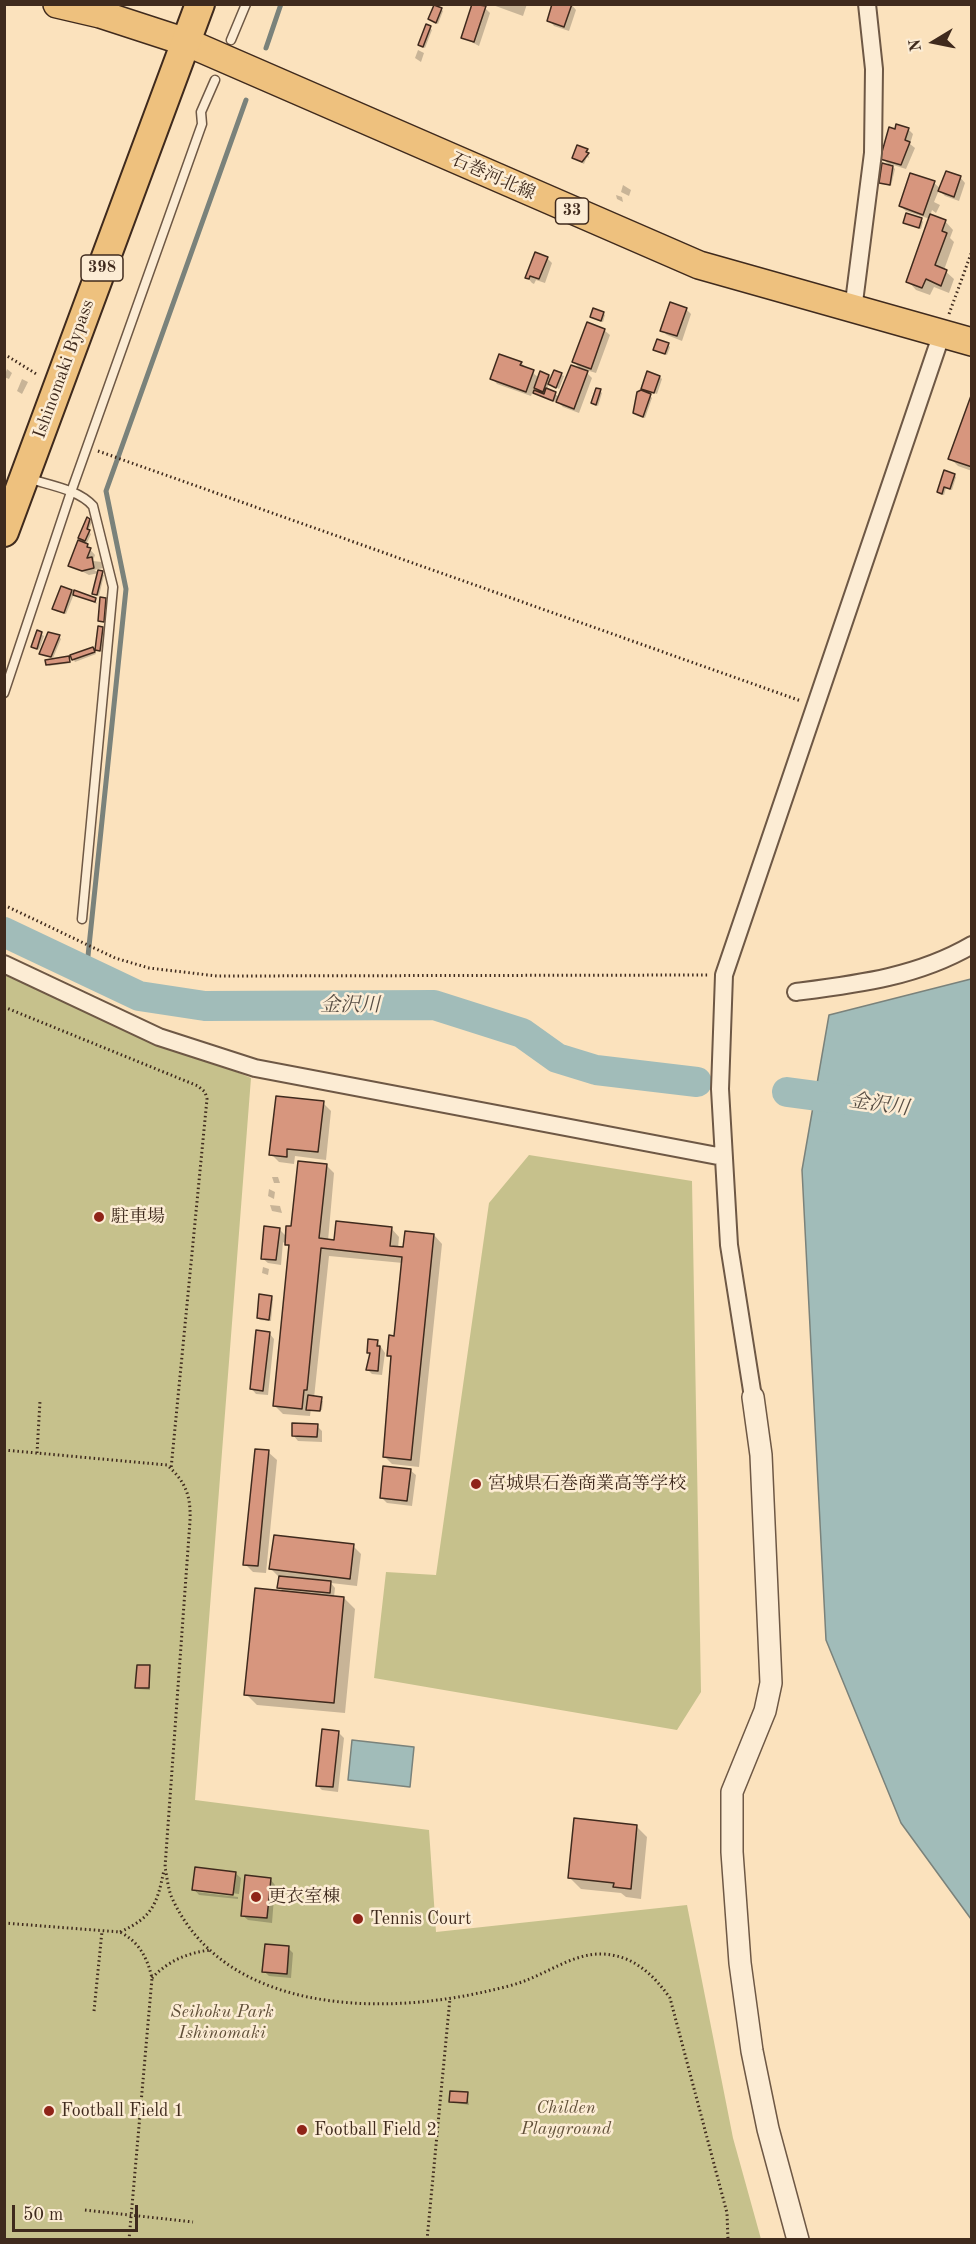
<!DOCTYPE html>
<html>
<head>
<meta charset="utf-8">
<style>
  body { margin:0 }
  #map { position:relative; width:976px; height:2244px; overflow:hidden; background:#fbe2bd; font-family:"Old Standard TT",serif }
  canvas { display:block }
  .frame { position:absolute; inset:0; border:6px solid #3f2a1d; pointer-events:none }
  .north { position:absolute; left:904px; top:12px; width:60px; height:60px; -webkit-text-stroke:4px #fcecd4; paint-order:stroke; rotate:260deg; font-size:16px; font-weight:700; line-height:24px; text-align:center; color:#3f2a1d }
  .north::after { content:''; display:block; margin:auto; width:21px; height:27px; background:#3f2a1d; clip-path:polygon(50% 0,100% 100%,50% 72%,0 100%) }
  .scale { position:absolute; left:12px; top:2205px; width:126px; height:27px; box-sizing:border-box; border:3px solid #3f2a1d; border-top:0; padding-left:8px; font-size:18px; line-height:21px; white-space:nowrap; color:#3f2a1d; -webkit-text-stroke:4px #fcecd4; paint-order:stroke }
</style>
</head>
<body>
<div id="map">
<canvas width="976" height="2244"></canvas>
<div class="frame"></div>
<div class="north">N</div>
<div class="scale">50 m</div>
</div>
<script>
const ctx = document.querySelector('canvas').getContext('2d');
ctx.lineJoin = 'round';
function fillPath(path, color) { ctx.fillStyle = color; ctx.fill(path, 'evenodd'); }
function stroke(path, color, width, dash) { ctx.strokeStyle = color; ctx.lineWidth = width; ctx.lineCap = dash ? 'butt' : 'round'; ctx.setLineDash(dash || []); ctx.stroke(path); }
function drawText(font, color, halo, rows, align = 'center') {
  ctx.font = font + ' "Old Standard TT","Noto Serif JP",serif'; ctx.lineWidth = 5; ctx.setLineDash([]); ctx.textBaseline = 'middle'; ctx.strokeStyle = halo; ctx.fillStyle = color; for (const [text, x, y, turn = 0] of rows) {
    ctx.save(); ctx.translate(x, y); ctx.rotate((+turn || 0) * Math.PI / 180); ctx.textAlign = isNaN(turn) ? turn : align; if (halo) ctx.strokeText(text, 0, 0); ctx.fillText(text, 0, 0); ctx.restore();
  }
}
const green = new Path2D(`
  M4 975 251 1078 195 1800 429 1830 436 1932 687 1905 733 2138 761 2239H5Z
  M529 1155 692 1181 701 1692 677 1730 374 1678 386 1572 436 1575 489 1203Z`);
const water = new Path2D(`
  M971 979H972L971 1919 901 1823 826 1640 802 1170 829 1015Z
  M352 1740 414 1747 410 1787 348 1780Z`);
const shadow = new Path2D(`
  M490 4H527L523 16Z
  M571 4 576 10 569 31 554 26 549 20Z
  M485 8 490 13 479 46 462 37Z
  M441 9 443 11 438 24 432 21 430 19Z
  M430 28 432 30 425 48 420 45Z
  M418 50 424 53 421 62 415 58Z
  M908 129 913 134 910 144 915 148 906 169 890 164 895 169 891 186 883 184 880 182 890 166 882 158Z
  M587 151 589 158 587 157 584 164 573 158Z
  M960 177 965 183 959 201 945 196 939 190 934 202 940 205 936 213 932 210 930 216 945 221 953 230 950 238 954 242 944 270 954 279 949 293 934 287 930 295 916 290 908 281 930 219 906 211 900 206 934 183 941 189Z
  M623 185 631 190 629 196 621 192Z
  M616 195 622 197 623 202 617 199Z
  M921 219 923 222 921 229 905 223Z
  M547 258 552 263 545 283 536 280 534 284 532 283 527 277Z
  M686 309 691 314 682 341 667 335 662 330Z
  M603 313 605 315 603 322 592 317Z
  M604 330 610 335 596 373 583 369 592 378 579 413 563 407 556 400 555 402 533 391 531 396 497 384 492 378 521 363 539 378 549 376 552 379 555 372 564 376 559 389 549 383 547 390 560 397 582 371 574 362ZM534 387 542 394 533 391Z
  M668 345 670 347 667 355 655 349Z
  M7 369 12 373 9 379 4 377Z
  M660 377 662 379 657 394 643 388Z
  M22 379 28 382 22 394 17 391Z
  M600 391 602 393 598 406 592 403Z
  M650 396 652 398 645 418 637 415 634 413Z
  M972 398V471L958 466 950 458Z
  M954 475 956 477 952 490 946 488 944 495 941 494 939 492Z
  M90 520 92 522 88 531 91 534 86 545 95 555 93 561 102 562 103 568 94 570 104 575 99 596 93 593 99 573 89 575 70 565 87 545 79 538Z
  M72 591 95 599 97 604 74 594 66 614 56 611 54 609Z
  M105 600 108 602 106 623 100 621Z
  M103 628 105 630 102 652 97 650Z
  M38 632 44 636 39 650 33 646Z
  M59 637 61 639 53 658 43 656 41 654Z
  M93 649 96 654 75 662 73 659Z
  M69 658 71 663 49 666 47 664Z
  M323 1103 331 1111 326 1160 295 1156 294 1164 279 1162 271 1154Z
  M326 1165 334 1173 328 1241H335L391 1228 399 1237 398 1248 404 1249 434 1235 442 1244 419 1467 392 1464 384 1456 392 1359 389 1355 395 1337 403 1263 329 1256 314 1398 323 1401 322 1410 311 1409 310 1416 283 1414 275 1406 291 1249 283 1242 281 1265 268 1263 262 1258 279 1229 287 1237Z
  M272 1177H278L280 1183H274Z
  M269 1189 275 1192 274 1199 268 1196Z
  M270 1205 280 1206 282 1213 272 1211Z
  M263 1267 269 1269 268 1275 262 1273Z
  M271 1297 273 1299 271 1321 260 1320 258 1318Z
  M269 1333 274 1339 268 1395 256 1394 251 1388Z
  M370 1341H377L385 1353 382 1375 372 1374 367 1369 370 1366Z
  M317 1426 322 1431V1442L298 1441 293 1435Z
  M268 1452 277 1460 266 1573 253 1572 245 1564Z
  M410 1470 416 1475 412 1506 387 1503 382 1498Z
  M353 1546 361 1554 357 1586 331 1583 335 1588 334 1597 344 1598 355 1609 345 1713 257 1705 246 1694 284 1592 279 1587 280 1578 271 1569Z
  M149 1667 150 1690 139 1689 137 1687Z
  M339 1733 344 1738 338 1792 322 1790 317 1785Z
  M636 1826 647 1837 641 1899 626 1897 621 1893 581 1889 570 1878Z
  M235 1873 241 1878 239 1894 197 1889V1892L238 1897V1899L199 1895 194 1889Z
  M270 1879 275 1885 272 1923 248 1920 242 1915Z
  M288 1948 293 1953 291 1978 269 1976 264 1971Z
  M467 2093 469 2105 451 2102Z`);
const stream = new Path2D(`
  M266 48 281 4
  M83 969 88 956 126 589 106 491 246 100`);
const river = new Path2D(`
  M4 932 139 996 205 1006 434 1005 522 1033 557 1058 596 1070 697 1082
  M787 1092 855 1101`);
const building = new Path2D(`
  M472 4 486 6 474 42 461 38Z
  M552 4H572L564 27 547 21Z
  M434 5 442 8 436 23 428 19Z
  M426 24 431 26 423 47 418 45Z
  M896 124 909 128 905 140 910 142 901 165 880 159 889 127 895 129Z
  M577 145 588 149 586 152 589 153 582 162 572 158Z
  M882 163 893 166 890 185 879 183Z
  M946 171 961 176 954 197 938 191Z
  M910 173 935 181 923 215 899 206Z
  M906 213 922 218 919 228 903 223Z
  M930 214 946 220 942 231 947 233 935 265 947 270 941 286 926 279 922 288 906 282Z
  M535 252 548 257 539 279 530 276 529 279 525 278Z
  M670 302 687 308 677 336 660 331Z
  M593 308 604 312 601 321 590 317Z
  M587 322 605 329 591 369 572 362Z
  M657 339 669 343 665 354 653 350Z
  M499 354 522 362 520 365 534 370 526 392 490 379Z
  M571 365 588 371 574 409 556 402Z
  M554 370 562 373 556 388 548 384Z
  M540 371 549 375 543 392 534 388Z
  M647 371 660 376 654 393 641 389Z
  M546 388 556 392 553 401 533 393 534 390 544 394Z
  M596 388 601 389 596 405 591 403Z
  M641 390 651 394 643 417 633 413 637 392Z
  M972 393V467L948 459Z
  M944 470 955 474 950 489 944 487 942 494 937 492Z
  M87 517 90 519 87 529 90 530 85 541 78 538Z
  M78 540 88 544 87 547 91 548 87 558 92 557 94 568 82 571 68 566Z
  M98 570 103 571 97 595 92 594Z
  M61 586 72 590 64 613 52 609Z
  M74 590 96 598 95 602 73 595Z
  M100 597 106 598 104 622 98 621Z
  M98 626 103 627 100 651 95 650Z
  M37 630 42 632 37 649 31 647Z
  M48 632 60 635 51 657 39 654Z
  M93 647 95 652 72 660 70 655Z
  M69 656 70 662 46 665 45 660Z
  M276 1096 324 1101 318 1152 287 1149V1157L269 1155Z
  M298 1161 327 1164 319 1238 334 1240 336 1221 392 1227 390 1246 403 1247 405 1231 434 1234 411 1460 383 1457 391 1356H387L389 1335 394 1336 402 1257 321 1248 307 1390H304L302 1409 273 1406 289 1245H285L286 1226H291Z
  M264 1226 280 1228 276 1260 261 1259Z
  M259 1294 272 1296 269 1320 257 1318Z
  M256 1330 270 1332 263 1391 250 1389Z
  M368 1339 378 1340 377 1346H380L378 1371 366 1370 370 1353H367Z
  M308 1395 322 1397 320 1411 306 1410Z
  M292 1423 318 1424 317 1437 292 1436Z
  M255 1449 269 1450 258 1566 243 1565Z
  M383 1466 411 1469 407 1501 380 1498Z
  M274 1535 354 1544 350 1579 269 1569Z
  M279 1576 331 1581 330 1593 277 1588Z
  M255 1588 344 1597 334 1703 244 1695Z
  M137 1665H150L149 1688H135Z
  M322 1729 339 1731 333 1787 316 1786Z
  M574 1818 637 1825 631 1889 613 1887 614 1883 568 1878Z
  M195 1867 236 1872 233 1895 192 1890Z
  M245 1875 271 1878 267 1918 241 1916Z
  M265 1944 289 1946 287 1974 262 1972Z
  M450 2091 468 2092 467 2103 449 2102Z`);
const path = new Path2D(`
  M949 314 972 251
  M4 354 38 375
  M98 451 801 701
  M4 905 115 958 149 968 217 976 708 975
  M4 1007 198 1086 205 1092 207 1099 171 1469
  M4 1450 167 1465C186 1482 191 1496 190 1521L165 1867C167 1877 168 1889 172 1898 225 2014 381 2016 488 1991 501 1988 515 1985 527 1980 550 1971 575 1954 600 1954 632 1954 653 1974 670 1998L727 2213 728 2240
  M37 1453 40 1401
  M4 1923 120 1932C139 1942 147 1957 152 1978L129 2240
  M120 1932C153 1917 157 1904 164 1870
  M152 1978C168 1961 187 1953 210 1950
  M94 2011 102 1931
  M85 2210 193 2222
  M427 2240 450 1998`);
const service = new Path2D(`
  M231 40 246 4
  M27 478C48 485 78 489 93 506L113 587 82 919
  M4 693 71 492 202 124 201 112 215 80`);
const minor = new Path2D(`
  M853 310 873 153 874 69 867 4
  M4 964 159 1037 255 1068 723 1157
  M796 992C858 984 917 977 972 945
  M753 1397 729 1245 720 1089 724 975 942 333`);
const tertiary = new Path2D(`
  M753 1397 761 1455 771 1683 765 1711 732 1792V1852L740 1963 752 2051 768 2129 798 2240`);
const primary = new Path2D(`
  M57 4 100 14 186 42 699 265 972 342`);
const trunk = new Path2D(`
  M4 532 200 4`);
const markers = [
  [99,1217,6,"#8f2418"],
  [476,1484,6,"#8f2418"],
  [256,1897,6,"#8f2418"],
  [358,1919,6,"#8f2418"],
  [49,2111,6,"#8f2418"],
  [302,2130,6,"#8f2418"]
];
const shields = [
  [572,211,33],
  [102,268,42]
];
const shieldNames = [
  ["33",572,211],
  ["398",102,268]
];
const streetNames = [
  ["石巻河北線",493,177,24],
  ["Ishinomaki Bypass",64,369,-70]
];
const poiNames = [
  ["駐車場",111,1217],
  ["宮城県石巻商業高等学校",488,1484],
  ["更衣室棟",268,1897],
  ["Tennis Court",370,1919],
  ["Football Field 1",61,2111],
  ["Football Field 2",314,2130]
];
const parkNames = [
  ["Seihoku Park",222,2012],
  ["Ishinomaki",222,2033],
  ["Childen",566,2108],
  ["Playground",566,2129]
];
const waterNames = [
  ["金沢川",350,1006],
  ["金沢川",879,1105,8]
];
fillPath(green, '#c6c18c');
fillPath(water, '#a1bcb9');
stroke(water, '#7a827b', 1.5);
fillPath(shadow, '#0003');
stroke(stream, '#7a827b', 5);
stroke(river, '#a1bcb9', 30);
fillPath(building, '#d7967e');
stroke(building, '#3f2a1d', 1.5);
stroke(service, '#6e5845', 11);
stroke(minor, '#6e5845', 20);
stroke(tertiary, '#6e5845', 24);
stroke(primary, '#3f2a1d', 30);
stroke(trunk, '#3f2a1d', 32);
stroke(path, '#3f2a1d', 3, [1.5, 3]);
stroke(service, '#fcecd4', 8);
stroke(minor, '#fcecd4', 16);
stroke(tertiary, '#fcecd4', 21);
stroke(primary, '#eec17e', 27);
stroke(trunk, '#eec17e', 28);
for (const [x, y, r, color] of markers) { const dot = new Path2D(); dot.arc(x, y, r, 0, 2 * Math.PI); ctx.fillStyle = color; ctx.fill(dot); stroke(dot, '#fcecd4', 2); }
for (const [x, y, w] of shields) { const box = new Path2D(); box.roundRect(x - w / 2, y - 13, w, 26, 4.5); ctx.fillStyle = '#fcecd4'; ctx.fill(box); stroke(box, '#3f2a1d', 1.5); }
drawText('bold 16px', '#3f2a1d', null, shieldNames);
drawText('18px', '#3f2a1d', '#fcecd4', streetNames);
drawText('18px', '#3f2a1d', '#fcecd4', poiNames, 'left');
drawText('italic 18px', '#615039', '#fcecd4', parkNames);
drawText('italic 20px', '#584e44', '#fcecd4', waterNames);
</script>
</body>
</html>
